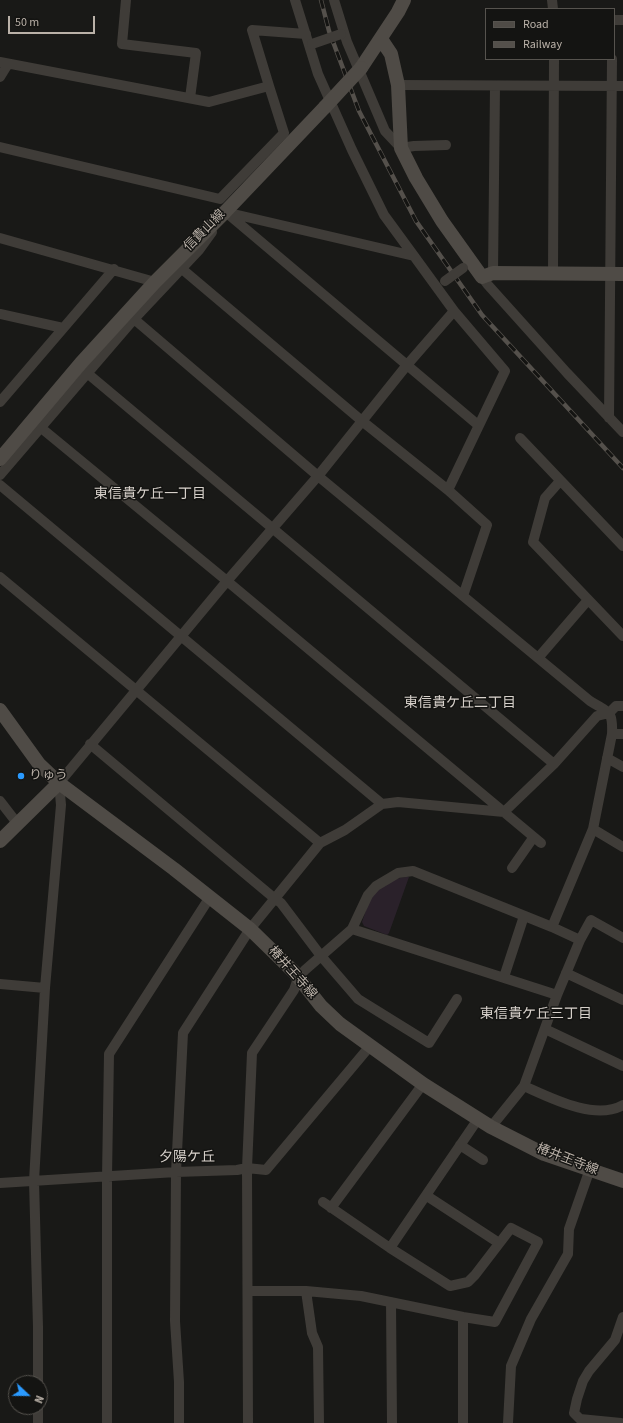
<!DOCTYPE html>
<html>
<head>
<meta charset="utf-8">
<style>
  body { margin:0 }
  #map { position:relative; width:623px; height:1423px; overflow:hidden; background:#191917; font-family:"Source Sans 3",sans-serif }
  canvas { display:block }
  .legend { position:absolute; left:485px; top:8px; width:130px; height:52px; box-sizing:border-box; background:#141412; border:1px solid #56534e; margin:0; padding:5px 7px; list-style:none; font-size:12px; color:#bab1a8 }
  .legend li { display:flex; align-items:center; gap:8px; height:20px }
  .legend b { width:20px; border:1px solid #56534e }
  .north { position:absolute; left:8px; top:1375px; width:40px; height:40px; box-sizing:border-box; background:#141412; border:1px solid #56534e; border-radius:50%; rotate:112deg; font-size:11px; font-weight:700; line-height:16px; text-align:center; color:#bab1a8 }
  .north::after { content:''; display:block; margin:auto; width:14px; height:18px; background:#2a9aff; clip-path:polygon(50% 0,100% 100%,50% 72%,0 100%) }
  .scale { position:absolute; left:8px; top:16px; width:87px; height:18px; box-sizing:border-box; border:2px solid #bab1a8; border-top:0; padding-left:5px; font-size:12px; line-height:14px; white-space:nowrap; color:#bab1a8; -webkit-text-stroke:3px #141412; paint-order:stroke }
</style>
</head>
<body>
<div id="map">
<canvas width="623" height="1423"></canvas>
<ul class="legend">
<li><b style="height:5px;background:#4f4b46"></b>Road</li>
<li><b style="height:5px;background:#54504b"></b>Railway</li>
</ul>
<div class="north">N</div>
<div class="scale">50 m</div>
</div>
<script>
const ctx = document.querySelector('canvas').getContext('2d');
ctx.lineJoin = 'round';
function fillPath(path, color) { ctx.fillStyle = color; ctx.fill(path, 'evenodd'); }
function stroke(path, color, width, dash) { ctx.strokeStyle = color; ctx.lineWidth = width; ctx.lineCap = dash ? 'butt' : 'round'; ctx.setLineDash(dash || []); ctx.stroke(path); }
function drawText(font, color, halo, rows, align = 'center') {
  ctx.font = font + ' "Source Sans 3","Noto Sans JP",sans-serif'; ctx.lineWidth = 3; ctx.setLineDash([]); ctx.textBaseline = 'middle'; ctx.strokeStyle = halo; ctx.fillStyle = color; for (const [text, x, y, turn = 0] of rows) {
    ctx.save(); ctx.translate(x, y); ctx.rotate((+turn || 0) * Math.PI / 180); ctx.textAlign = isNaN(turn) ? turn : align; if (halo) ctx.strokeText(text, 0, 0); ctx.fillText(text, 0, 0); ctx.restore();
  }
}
const green = new Path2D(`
  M406 877H409L389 933 387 935 364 926 362 922C365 914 367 905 371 898 378 887 393 878 406 877Z`);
const street = new Path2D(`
  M126 0 122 44 196 53 190 98
  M295 0 318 74 352 150 384 215 414 256
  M334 0 347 42 385 131 401 148 414 146 446 145
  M552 0 553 9
  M614 20H623
  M0 62 209 102 269 86 284 133 220 199 0 147
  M0 77 8 64
  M398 85 623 86
  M269 86 252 30 306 34
  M225 212 414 256 454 311 505 371 448 490 487 525 463 596
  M228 214 478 425
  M0 238 155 282
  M182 269 362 421 448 490
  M493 273 495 86
  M553 273 554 59
  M482 277 488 285 567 373 623 432
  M0 314 63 328
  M134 319 318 476 590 701C609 713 613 710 612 734L593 829 552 927
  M87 373 554 764
  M0 402 114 269
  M609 418 612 59
  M40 427 227 581 541 843
  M520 438 623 546
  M0 475 134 319 199 250 212 232
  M560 481 545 498 533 542 623 636
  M0 485 382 804
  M0 577 320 843
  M538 658 588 600
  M612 734H623
  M90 744 274 898 281 903 321 956 358 999 429 1043 457 999
  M607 758 623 767
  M0 801 17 823
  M593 829 623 847
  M512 868 533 838
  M352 929 557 995
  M566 973 623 1000
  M504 977 524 916
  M0 984 45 988
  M545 1029 623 1066
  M524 1086C551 1098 595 1121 623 1105
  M491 1127 524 1086 557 995 580 940 591 920 623 938
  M460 1145 483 1160
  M0 1183 176 1172 237 1170 247 1168 266 1170 370 1046
  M427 1196 499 1243
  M323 1202 390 1248 478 1119
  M331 1208 423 1084
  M248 1291H306L361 1296 463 1317 495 1322 538 1242 511 1228 475 1275 468 1282 450 1286 390 1248
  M306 1291 312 1333 318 1347 319 1423
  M391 1302 392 1423
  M463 1317V1423
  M38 1383V1327L34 1181 45 988 61 805 59 783 227 581 318 476 407 365 454 311
  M38 1423V1407
  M107 1423V1177L109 1054 210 897
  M179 1423V1382L175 1321 176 1172 183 1033 250 929 320 843 345 830 382 804 398 802 504 812 554 764 597 716 609 713 616 706H623
  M248 1423 247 1168 252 1053 294 990 298 978 305 970 352 929 368 895 376 886 398 873 413 871 552 927 580 940
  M508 1423 511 1366 531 1319 568 1254 569 1229 590 1169
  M621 1423 580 1419 574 1413 577 1399 583 1381 589 1371 615 1340 623 1317`);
const secondary = new Path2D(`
  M381 39 391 54 398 85 401 148 416 178 442 221 482 277 493 273 623 274
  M361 68 398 12 404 0
  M0 459 81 363 155 282 225 212 325 107
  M0 710 39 764 59 783 174 869 250 929 294 972 321 1006 340 1024 423 1084 491 1127 544 1154 623 1181
  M0 841 59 783`);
const rail = new Path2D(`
  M321 0 329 31 359 111 416 221 482 315 623 468`);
const streetBridge = new Path2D(`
  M312 44 341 34
  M445 281 463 268`);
const secondaryBridge = new Path2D(`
  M325 107 361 68`);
const markers = [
  [21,776,4,"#2a9aff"]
];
const streetNames = [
  ["信貴山線",205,231,-45],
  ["椿井王寺線",292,973,48],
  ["椿井王寺線",567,1160,21]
];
const poiNames = [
  ["りゅう",29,776]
];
const neighbourhoodNames = [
  ["東信貴ケ丘一丁目",150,495],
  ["東信貴ケ丘二丁目",460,704],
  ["東信貴ケ丘三丁目",536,1015],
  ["夕陽ケ丘",187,1158]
];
fillPath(green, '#2a212a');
stroke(street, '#3f3c38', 10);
stroke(secondary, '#4f4b46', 14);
stroke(rail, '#54504b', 4.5);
stroke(rail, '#141412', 3, [9]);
stroke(streetBridge, '#3f3c38', 10);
stroke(secondaryBridge, '#4f4b46', 14);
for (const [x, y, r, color] of markers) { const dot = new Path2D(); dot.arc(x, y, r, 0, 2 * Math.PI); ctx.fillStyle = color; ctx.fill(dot); stroke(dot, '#141412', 1.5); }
drawText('13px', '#bab1a8', '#141412', streetNames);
drawText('13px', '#bab1a8', '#141412', poiNames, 'left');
drawText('14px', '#d6d0ca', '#141412', neighbourhoodNames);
</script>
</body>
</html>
